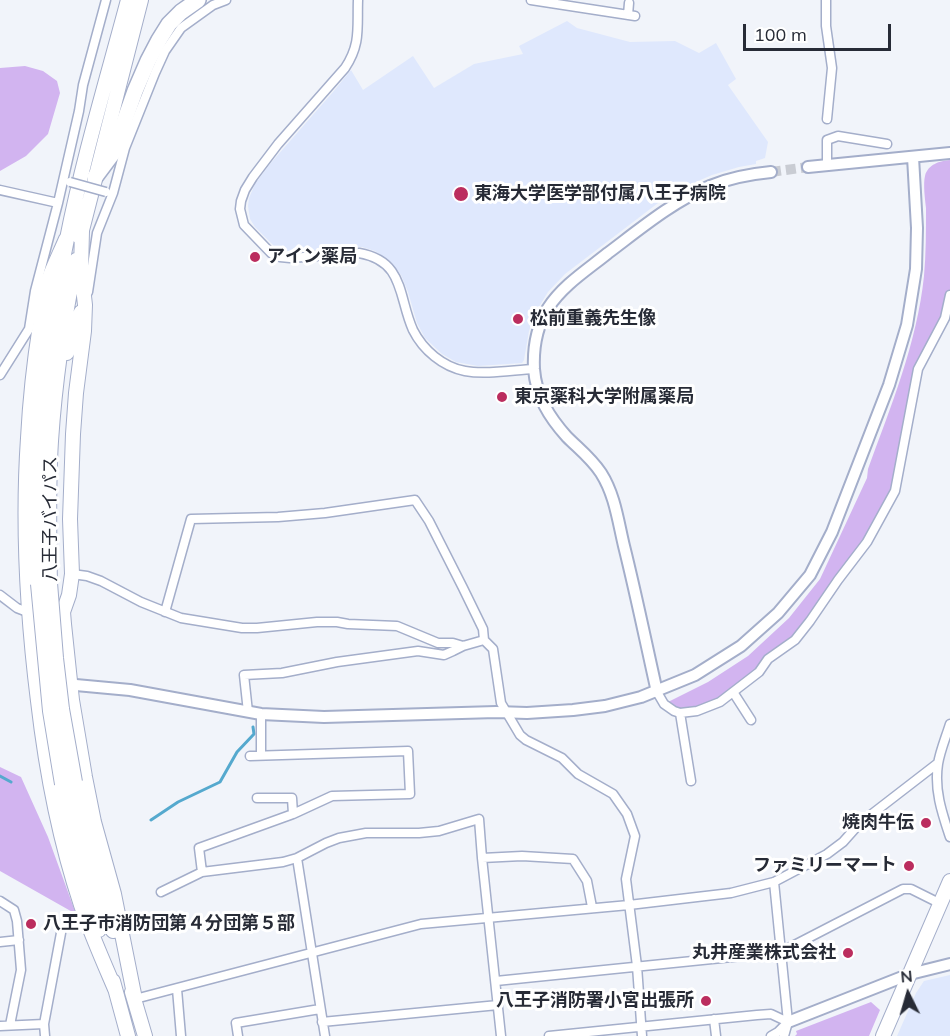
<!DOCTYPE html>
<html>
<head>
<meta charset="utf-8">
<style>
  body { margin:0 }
  #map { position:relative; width:950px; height:1036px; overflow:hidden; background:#f1f4fa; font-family:Mulish,sans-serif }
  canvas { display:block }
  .north { position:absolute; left:878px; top:964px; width:60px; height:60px; -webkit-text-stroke:4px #fff; paint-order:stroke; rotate:355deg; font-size:16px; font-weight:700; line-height:24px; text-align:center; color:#272b36 }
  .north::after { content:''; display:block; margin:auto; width:21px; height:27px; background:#272b36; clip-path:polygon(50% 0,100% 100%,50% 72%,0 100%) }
  .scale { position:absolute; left:743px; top:24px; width:148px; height:27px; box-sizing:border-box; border:3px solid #272b36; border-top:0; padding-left:8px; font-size:18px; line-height:21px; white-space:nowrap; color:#272b36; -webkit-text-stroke:4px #fff; paint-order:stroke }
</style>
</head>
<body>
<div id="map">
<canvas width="950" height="1036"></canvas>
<div class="north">N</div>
<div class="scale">100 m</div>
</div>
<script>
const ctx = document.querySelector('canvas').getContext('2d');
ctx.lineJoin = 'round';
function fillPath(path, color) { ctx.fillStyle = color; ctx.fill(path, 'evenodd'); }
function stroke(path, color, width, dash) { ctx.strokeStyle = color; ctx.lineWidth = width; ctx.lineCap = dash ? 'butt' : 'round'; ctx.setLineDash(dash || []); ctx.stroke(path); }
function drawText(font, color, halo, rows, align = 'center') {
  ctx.font = font + ' Mulish,"Noto Sans JP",sans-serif'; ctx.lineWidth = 6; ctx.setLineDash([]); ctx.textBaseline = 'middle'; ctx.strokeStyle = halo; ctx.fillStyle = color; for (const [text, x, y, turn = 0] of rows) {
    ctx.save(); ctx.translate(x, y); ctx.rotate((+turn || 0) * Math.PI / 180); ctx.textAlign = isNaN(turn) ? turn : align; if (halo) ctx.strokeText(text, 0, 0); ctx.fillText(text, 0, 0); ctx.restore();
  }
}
const built = new Path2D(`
  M567 21 577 28 630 42 675 41 699 53 716 43 736 79 728 85 768 142 765 158 756 161V164L739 167 712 175 682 188 662 200 565 274 548 292 537 310 529 331 524 360 522 363 478 366 456 362 442 354 425 338 417 323 408 292 401 275 392 263 375 251 362 247H355L296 252 285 251 274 246 255 227 250 219 248 206 249 198 255 184 269 165 333 92 351 70 363 90 413 56 434 88 474 64 523 54 519 46Z
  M950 975V1036H897L916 993 924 981Z`);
const green = new Path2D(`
  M25 66 43 71 57 81 60 93 48 134 26 156 0 171V68Z
  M950 160V295L945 318 918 369 895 491 867 542 810 621 720 702 680 713 664 704 708 682 748 656 789 618 820 579 867 478 868 469C891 406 917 343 924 276 926 254 926 231 926 208 925 199 923 184 925 176 928 164 940 161 950 160Z
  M0 767 21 777 48 837 76 914 0 871Z
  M871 1002 880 1010 869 1036H795L797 1034 796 1031Z`);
const stream = new Path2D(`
  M0 776 11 782
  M151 820 178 802 220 782 237 752 254 734 253 727`);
const tertiaryTunnel = new Path2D(`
  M771 172 808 167`);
const minor = new Path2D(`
  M358 0C357 28 361 44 345 68L278 144 253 177 245 190 241 201 240 209 244 225 271 253 280 257 290 258 359 253C405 261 398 297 413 330 423 350 443 367 465 371 486 375 513 370 534 369
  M531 0 635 16
  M826 0V26L832 68 827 119
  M628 15 629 3
  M827 166V140L838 136 887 144
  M0 190 58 203
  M88 292 97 233 113 193 125 148 155 73 165 51 181 28 213 5 226 0
  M45 293 35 291 58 203 79 111 83 85 106 0
  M0 375 29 329 35 291
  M72 574 87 576 101 581 141 602 181 618 242 628H257L317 622H337L348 624 397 626 438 643H453L463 646 484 640
  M0 595 17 608 30 613
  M165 612 191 519 278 517 325 513 415 500 429 521 463 588 483 629 484 640 493 649 501 703 520 735 526 740 562 758 578 774 613 794 627 814 635 836 626 879 637 966 642 1036
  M657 692 664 704 674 711 680 713 697 711 720 702 759 672 768 659 795 640 810 621 838 580 867 542 895 491 918 369 945 318 950 295
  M733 692 751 720
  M248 712 244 675 282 673 337 662 418 651 444 655 453 651 463 646
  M680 713 691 781
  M261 714V755
  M950 724C946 737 940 751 938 764 934 790 942 813 950 837
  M257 798H292L293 814
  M297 858 325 1036
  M482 858 522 856 573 859 587 881 592 907
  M202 872 199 848 293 814 332 796 410 794 408 751 250 756
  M774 882 788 1022 784 1036
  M161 892 202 872 283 862 297 858 326 843 339 838 366 833H419L439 831 479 819 482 858 501 1036
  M0 901 14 910 17 921 21 970 10 1025
  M0 942 19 940
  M496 981 781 952 903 889H911L941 904
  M177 989 181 1036
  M135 999 421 924 629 905 731 893 774 882 827 854 843 842 859 824 938 763
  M714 1019 716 1036
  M322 1022 498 1005
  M0 1026 44 1024
  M45 1036 44 1024 61 933
  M238 1036 236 1023 320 1009
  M549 1036 757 1015 771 1014 788 1022
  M771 1036 778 1032 788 1022`);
const tertiary = new Path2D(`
  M808 167 950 153
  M65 684 130 690 261 714 324 717 496 712 527 713 573 710 605 706 641 697 695 675 741 646 778 613 810 575 832 532 889 385 907 325 916 269 917 228 913 157
  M657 692C646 643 636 594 624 546 618 521 615 495 601 473 591 458 579 449 567 437 549 417 536 396 534 369 533 348 537 326 548 308 563 285 587 270 608 253 640 229 672 202 710 186 729 178 750 174 771 172
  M788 1022 910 974 950 964`);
const primary = new Path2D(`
  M883 1036 950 881`);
const trunk = new Path2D(`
  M82 231 81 270 85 305 84 331 76 393 73 434 70 519 72 574 69 595 63 612 64 624 72 700 85 777 94 822 114 894 135 999
  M80 238 141 0
  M66 239C60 253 53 267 48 281 43 295 42 311 40 325 34 363 30 400 28 438 22 526 27 613 38 701 46 770 59 839 81 905 91 934 103 961 115 989
  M67 353 77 321 81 312
  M50 583C49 536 48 489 51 441 55 381 64 320 76 260
  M38 584C33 468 43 352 67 239 83 158 107 79 128 0
  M75 782 93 861 113 931
  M62 784 77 848 99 930
  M113 981 128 1036
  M132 992 145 1036`);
const motorway = new Path2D(`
  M95 177 113 153 135 91 148 61 159 40 169 24 181 12 198 0`);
const minorBridge = new Path2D(`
  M70 182 106 192`);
const trunkBridge = new Path2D(`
  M50 583 56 658 62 709 75 782
  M38 584 50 711 62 784`);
const markers = [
  [461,194,8,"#bb2d5e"],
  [255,257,6,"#bb2d5e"],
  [518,319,6,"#bb2d5e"],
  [502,397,6,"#bb2d5e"],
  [926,823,6,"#bb2d5e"],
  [909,866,6,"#bb2d5e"],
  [31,924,6,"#bb2d5e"],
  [848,953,6,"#bb2d5e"],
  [706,1001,6,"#bb2d5e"]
];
const poiNames = [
  ["東海大学医学部付属八王子病院",474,194],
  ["アイン薬局",267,257],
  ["松前重義先生像",530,319],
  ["東京薬科大学附属薬局",514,397],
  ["焼肉牛伝",914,823,"right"],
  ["ファミリーマート",897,866,"right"],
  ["八王子市消防団第４分団第５部",43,924],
  ["丸井産業株式会社",836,953,"right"],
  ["八王子消防署小宮出張所",694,1001,"right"]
];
const streetNames = [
  ["八王子バイパス",51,519,-90]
];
fillPath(built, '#dfe8fd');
fillPath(green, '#d2b4f0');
stroke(stream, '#55a9ce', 3);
stroke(tertiaryTunnel, '#c9ccd3', 10, [10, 5]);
stroke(minor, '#a4aeca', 11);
stroke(tertiary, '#a4aeca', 14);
stroke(primary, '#a4aeca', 16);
stroke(trunk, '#a4aeca', 16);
stroke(motorway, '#a4aeca', 18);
stroke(minor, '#fff', 8);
stroke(tertiary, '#fff', 10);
stroke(primary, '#fff', 14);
stroke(trunk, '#fff', 14);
stroke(motorway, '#fff', 15);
stroke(minorBridge, '#a4aeca', 11, []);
stroke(trunkBridge, '#a4aeca', 16, []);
stroke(minorBridge, '#fff', 8);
stroke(trunkBridge, '#fff', 14);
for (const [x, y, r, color] of markers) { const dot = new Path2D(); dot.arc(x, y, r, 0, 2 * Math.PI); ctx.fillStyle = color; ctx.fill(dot); stroke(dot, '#fff', 2); }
drawText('bold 18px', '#272b36', '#fff', poiNames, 'left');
drawText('18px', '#272b36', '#fff', streetNames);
</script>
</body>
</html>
